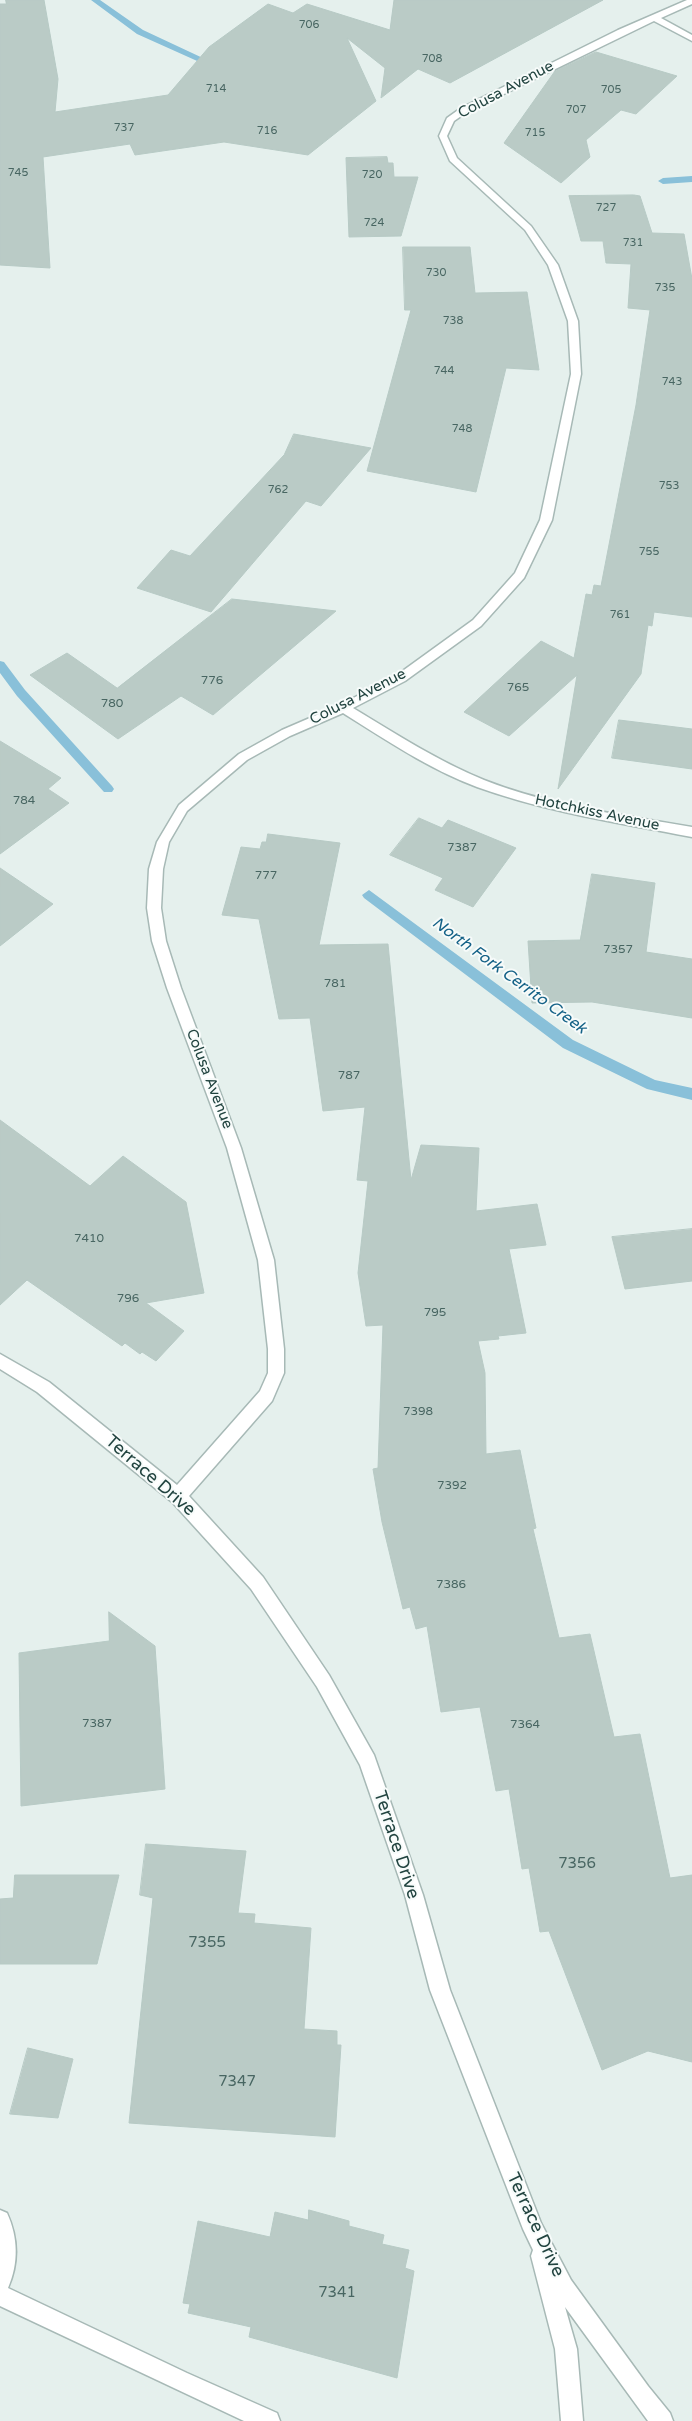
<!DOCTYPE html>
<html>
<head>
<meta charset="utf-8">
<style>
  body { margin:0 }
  canvas { display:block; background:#e5f0ed }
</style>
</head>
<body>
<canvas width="692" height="2421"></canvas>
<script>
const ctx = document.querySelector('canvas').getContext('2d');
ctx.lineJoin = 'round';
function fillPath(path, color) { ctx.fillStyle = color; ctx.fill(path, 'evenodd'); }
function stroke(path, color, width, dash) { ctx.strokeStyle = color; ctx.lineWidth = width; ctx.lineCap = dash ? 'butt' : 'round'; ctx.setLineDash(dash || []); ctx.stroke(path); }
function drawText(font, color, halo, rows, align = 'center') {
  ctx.font = font + ' "Varela Round",sans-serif'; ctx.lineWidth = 4; ctx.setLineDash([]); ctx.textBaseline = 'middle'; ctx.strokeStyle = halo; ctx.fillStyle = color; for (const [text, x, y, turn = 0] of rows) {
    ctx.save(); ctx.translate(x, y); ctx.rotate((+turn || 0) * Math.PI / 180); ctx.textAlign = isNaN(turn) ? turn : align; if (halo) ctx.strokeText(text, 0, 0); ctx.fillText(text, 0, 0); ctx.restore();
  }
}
const stream = new Path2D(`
  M91 0H100L143 30 222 67 215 69 137 34Z
  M692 176V182L663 184 658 181 663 178Z
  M0 661 4 662 25 690 112 786 114 789 112 792H104L17 696 0 673Z
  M369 890 573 1040 655 1080 692 1088V1100L647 1089 563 1048 364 898 362 895Z`);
const building = new Path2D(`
  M6 0H44L58 79 55 112 168 95 209 47 268 4 293 13 307 4 390 30 394 0H603L450 83 418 69 381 98 385 68 347 38 376 101 308 155 224 142 135 155 130 144 43 157 50 268 0 265V4H6Z
  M596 52 677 76 636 114 621 110 586 140 590 157 561 183 504 143 555 71Z
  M387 157 388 163H393L394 177H418L401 236 349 237 346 158Z
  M634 195 640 196 652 233 684 234 692 279V617L654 612 652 626 648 625 641 674 558 789 577 675 509 736 464 712 541 641 574 658 586 594 592 595 594 585 601 586 636 405 650 310 628 308 631 264 606 263 603 241H581L569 196Z
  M403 247H470L475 293 527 292 539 370 506 368 476 492 367 471 411 310H405Z
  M294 434 371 448 321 506 306 501 211 612 137 588 171 550 190 556 284 455Z
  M232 599 336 611 213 715 181 696 118 739 30 675 67 653 117 688Z
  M619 720 692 729V769L612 758Z
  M0 741 61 778 48 789 69 803 0 854Z
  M419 818 442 828 448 820 516 848 473 907 435 890 443 878 390 855Z
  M268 834 340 843 319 945 388 944 411 1180 421 1145 479 1148 476 1211 537 1204 546 1245 509 1249 526 1333 498 1336 499 1339 478 1341 485 1373 486 1454 520 1450 536 1528 533 1529 559 1638 590 1634 614 1737 640 1734 670 1878 692 1875V2062L648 2051 602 2070 549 1931 540 1932 529 1868 522 1869 509 1789 496 1791 480 1707 441 1712 427 1626 416 1629 410 1607 403 1609 382 1522 373 1469 378 1468 383 1325 366 1326 358 1273 368 1181 357 1180 365 1107 323 1111 310 1018 279 1019 259 919 222 915 241 847 260 849 262 842H266Z
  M0 868 53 904 0 946Z
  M592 874 655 883 646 952 692 959V1018L592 1002 532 1003 528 941 580 940Z
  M0 1120 90 1186 123 1156 186 1202 204 1293 146 1303 184 1331 156 1361 142 1352 140 1354 125 1343 122 1346 27 1280 0 1305Z
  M692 1229V1281L625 1289 612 1237Z
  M109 1612 155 1646 165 1789 21 1806 19 1653 109 1641Z
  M146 1844 246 1851 238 1913 255 1914 254 1923 311 1928 304 2029 337 2031V2045H341L335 2137 129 2123 153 1898 140 1895Z
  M15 1875H119L97 1964H0V1899L13 1898Z
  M28 2048 73 2059 58 2118 10 2114Z
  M309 2210 349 2221V2226L384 2235 382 2244 409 2250 405 2268 414 2271 397 2378 249 2337 251 2327 188 2313 190 2304 183 2303 198 2221 270 2237 275 2212 308 2220Z`);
const street = new Path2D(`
  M687 0H692V4L661 18 692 35V41L654 21 467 112 454 121 447 136 457 158 531 226 558 265 578 321 581 374 552 520 524 578 481 626 405 681 353 708C396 734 438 761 484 780 550 806 622 815 692 827V837C619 823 547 812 477 787 429 769 386 740 343 713L290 736 247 760 187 811 169 842 163 869 161 908 166 941 181 988 241 1148 274 1260 284 1349V1373L272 1401 189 1496 263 1577 329 1675 374 1755 423 1895 450 1990 541 2223 571 2280 648 2386 670 2413 673 2421H648L565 2307 577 2349 583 2421H561L555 2349 531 2256 533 2250 523 2229 430 1990 405 1895 360 1765 317 1687 251 1589 172 1502 37 1392 0 1369V1354L49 1382 177 1485 260 1391 268 1373V1349L258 1260 227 1148 167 988 152 941 147 908 149 869 157 842 179 805 239 754 282 730 340 705 397 675 473 620 515 573 540 520 571 374 568 321 548 265 525 230 450 161 439 136 447 118 461 108 618 30Z
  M0 2210 7 2213C18 2237 19 2263 8 2288L187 2373 277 2413 280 2421H244L0 2306Z`);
const farNumbernames = [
  ["706",309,25],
  ["708",432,59],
  ["714",216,89],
  ["705",611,90],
  ["707",576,110],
  ["737",124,128],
  ["716",267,131],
  ["715",535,133],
  ["745",18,173],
  ["720",372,175],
  ["727",606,208],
  ["724",374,223],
  ["731",633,243],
  ["730",436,273],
  ["735",665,288],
  ["738",453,321],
  ["744",444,371],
  ["743",672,382],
  ["748",462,429],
  ["753",669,486],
  ["762",278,490],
  ["755",649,552],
  ["761",620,615]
];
const numberNames = [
  ["776",212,681],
  ["765",518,688],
  ["780",112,704],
  ["784",24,801],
  ["7387",462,848],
  ["777",266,876],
  ["7357",618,950],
  ["781",335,984],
  ["787",349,1076],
  ["7410",89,1239],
  ["796",128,1299],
  ["795",435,1313],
  ["7398",418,1412],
  ["7392",452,1486],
  ["7386",451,1585],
  ["7387",97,1724],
  ["7364",525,1725]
];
const streetNames = [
  ["Colusa Avenue",506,90,-28],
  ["Colusa Avenue",358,697,-27],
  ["Hotchkiss Avenue",597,813,12],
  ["Colusa Avenue",209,1079,69]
];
const nearNumbernames = [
  ["7356",577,1864],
  ["7355",207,1943],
  ["7347",237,2082],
  ["7341",337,2293]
];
const waterNames = [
  ["North Fork Cerrito Creek",509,976,36]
];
const nearStreetnames = [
  ["Terrace Drive",150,1476,41],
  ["Terrace Drive",396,1845,72],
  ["Terrace Drive",535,2225,65]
];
fillPath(stream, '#89c0d9');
fillPath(building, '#bacbc6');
stroke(building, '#b7cac5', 1);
stroke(street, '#a7b9b6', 3);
fillPath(street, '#fff');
drawText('11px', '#486662', null, farNumbernames);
drawText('12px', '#486662', null, numberNames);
drawText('15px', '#224440', '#f7fbfa', streetNames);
drawText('15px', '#486662', null, nearNumbernames);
drawText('italic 16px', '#156287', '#f7fbfa', waterNames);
drawText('18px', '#224440', '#f7fbfa', nearStreetnames);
</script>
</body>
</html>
